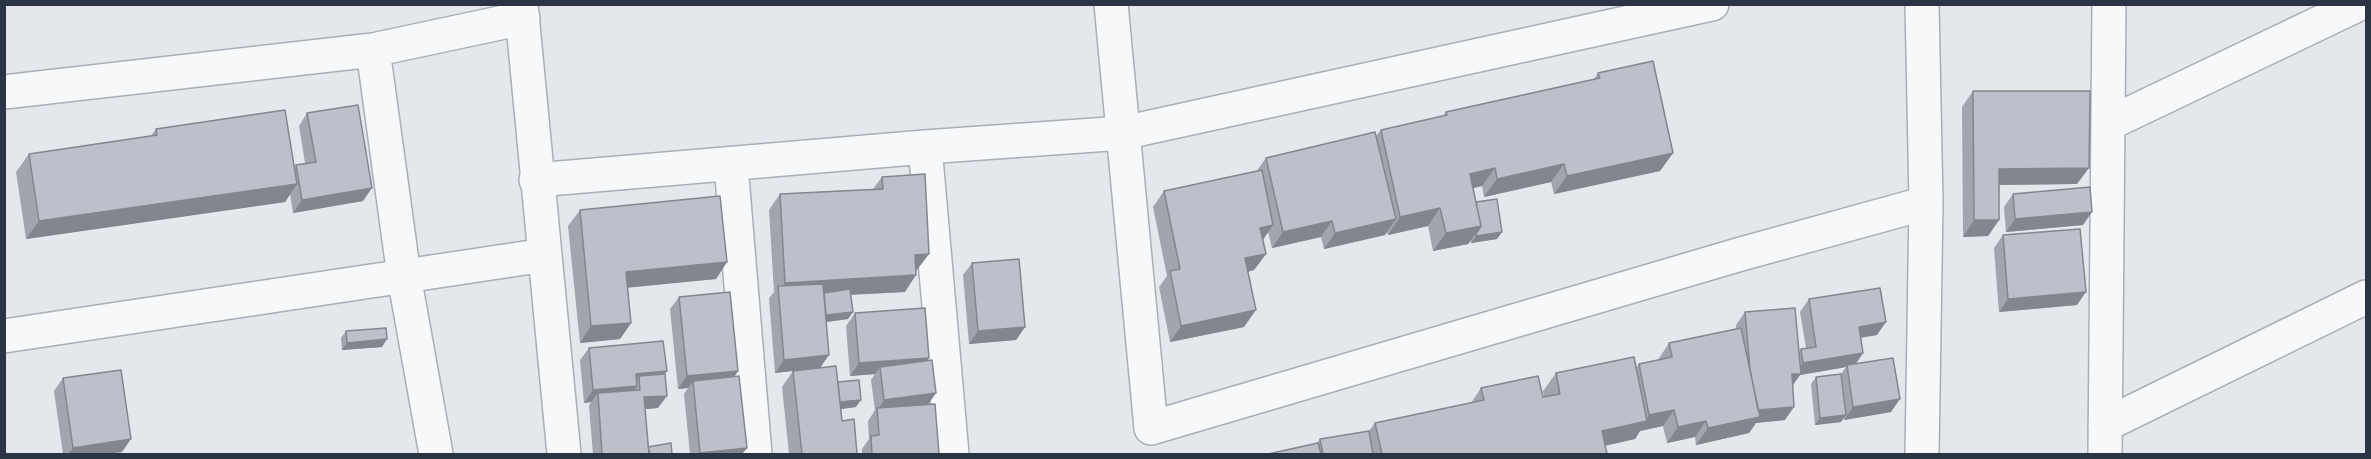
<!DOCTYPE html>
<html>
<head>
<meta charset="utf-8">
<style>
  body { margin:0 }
  #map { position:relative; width:2371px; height:459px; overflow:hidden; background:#e4e7ec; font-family:Jost,sans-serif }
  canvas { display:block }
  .frame { position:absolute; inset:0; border:6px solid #2b3445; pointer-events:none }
</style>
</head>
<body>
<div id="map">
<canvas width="2371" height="459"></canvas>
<div class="frame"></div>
</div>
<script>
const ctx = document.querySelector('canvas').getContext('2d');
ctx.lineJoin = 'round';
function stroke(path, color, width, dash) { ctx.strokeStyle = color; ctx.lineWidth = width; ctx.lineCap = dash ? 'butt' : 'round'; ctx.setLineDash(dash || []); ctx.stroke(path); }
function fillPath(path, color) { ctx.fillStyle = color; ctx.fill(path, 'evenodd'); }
const street = new Path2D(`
  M521 4 564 454
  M1111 4 1151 428 1741 254 1926 203 1922 4
  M4 92 373 50
  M2108 124 2359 4
  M925 147 952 454
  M731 165 755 454
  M536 180 925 147 1123 133 1712 4
  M4 336 545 255
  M2105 425 2366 297
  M436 454 404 276 373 50 523 18
  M1922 454 1926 203
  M2105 454 2109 4`);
const wall = new Path2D(`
  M1598 73 1673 153 1660 171 1554 194 1551 182 1484 197 1482 186 1473 188 1476 202 1502 232 1497 239 1471 243V241L1468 244 1433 251 1428 226 1388 235 1387 232 1385 235 1324 249 1321 237 1272 248 1268 232 1263 240 1266 254 1254 270 1248 272 1244 327 1170 342 1159 287 1167 276 1153 207 1164 191 1256 172 1266 158 1376 136 1381 130 1443 116 1446 112 1594 79Z
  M1973 91 2077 184 1999 185V220L1988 236 1963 237 1962 107Z
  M307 113 363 201 293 213 290 194 285 202 26 239 16 172 29 154 151 136 156 129 295 167 296 165 305 163 299 126Z
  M882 177 917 270H916L905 292 850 295 853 312 848 319 827 322 821 368 838 382 856 407 841 409 842 421 857 454H789L782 387 793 371 799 370 775 373 769 298 774 292 769 210 780 194 873 189Z
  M2013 194 2083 225 2006 232 2004 207Z
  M580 210 727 262 716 279 628 287 631 323 620 339 580 343 568 226Z
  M2003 235 2077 305 1999 312 1994 248Z
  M972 263 1025 327 1016 340 969 344 963 275Z
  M679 297 738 371 734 377 747 448 742 454H690L684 394 688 388 678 389 670 309Z
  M1809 299 1877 335 1861 338 1863 353 1856 364 1891 412 1844 420V417L1841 422 1815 425 1811 384 1816 377 1841 374 1846 367 1800 375 1793 385 1785 420 1756 423 1749 433 1696 445 1695 437 1667 443 1663 426 1640 431 1635 439 1605 446 1607 454H1268L1317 443 1320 439 1369 431 1375 423 1471 403 1481 388 1544 397 1543 391 1556 373 1636 368 1639 364 1658 360 1669 343 1736 329V325L1745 312 1799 352 1801 349 1806 348 1800 312Z
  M855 313 929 358 927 361 928 404 939 454H862V449L869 439 868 421 875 410 871 380 875 374 850 376 846 326Z
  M346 331 382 347 342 350 341 338Z
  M589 348 667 371 664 375 658 408 645 409 648 447 672 454H593L589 406 591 402 584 403 580 360Z
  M63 378 122 452 106 454H63L54 391Z`);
const shadedWall = new Path2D(`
  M1673 153 1660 171 1554 194 1567 176Z
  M1564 164 1551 182 1484 197 1497 179Z
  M1495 168 1482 186 1457 192 1470 174Z
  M2089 168 2077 184 1987 185 1999 169Z
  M297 184 285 202 26 239 39 221Z
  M372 188 363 201 293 213 302 200Z
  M1440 208 1428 226 1388 235 1400 217Z
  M2092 212 2083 225 2006 232 2015 219Z
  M1396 219 1385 235 1324 249 1335 233Z
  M1974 220H1999L1988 236 1963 237Z
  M1332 221 1321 237 1272 248 1283 232Z
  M1273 225 1262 241 1260 228Z
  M1481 226 1468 244 1433 251 1446 233Z
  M1502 232 1497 239 1471 243 1476 236Z
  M929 254 917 270 904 271 915 255Z
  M1266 254 1254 270 1233 275 1245 258Z
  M727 262 716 279 615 289 626 272Z
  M916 275 905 292 820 296 779 292 785 283Z
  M2086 292 2077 305 1999 312 2008 299Z
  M1256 310 1244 327 1170 342 1181 326Z
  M853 312 848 319 818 323 823 316Z
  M1886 322 1877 335 1850 339 1859 327Z
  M631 323 620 339 580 343 591 326Z
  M1025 327 1016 340 969 344 978 331Z
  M387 339 382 347 342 350 347 343Z
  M1863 353 1854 366 1847 365 1846 367 1800 375 1792 386V374H1795L1803 363Z
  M829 355 820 368 775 373 784 360Z
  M929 358 920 371 880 367 875 374 850 376 859 363Z
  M667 371 658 384 639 376 632 386H637L628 399 598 393 591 402 584 403 593 390 636 374Z
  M738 371 729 384 693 381 688 388 678 389 687 376Z
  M936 393 927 406 877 411 884 400Z
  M667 396 658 408 635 410 644 397Z
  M1900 399 1891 412 1844 420 1853 407Z
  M861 400 856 407 833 410 838 402Z
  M1794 407 1785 420 1756 423 1749 433 1696 445 1708 428 1755 411Z
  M1674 410 1663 426 1640 431 1635 439 1589 449 1602 431 1645 422 1649 415Z
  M1846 415 1841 422 1815 425 1820 418Z
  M1706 421 1695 437 1667 443 1678 427Z
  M131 439 122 452 106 454H68L73 448Z
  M747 448 742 454H699L700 453Z`);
const building = new Path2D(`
  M1653 61 1673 153 1567 176 1564 164 1497 179 1495 168 1470 174 1481 226 1446 233 1440 208 1400 217 1381 130 1447 115 1446 112 1600 78 1598 73Z
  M1973 91H2090L2089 168 1999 169V220H1974Z
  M358 105 372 188 302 200 296 165 316 162 307 113Z
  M285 110 297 184 39 221 29 154 157 135 156 129Z
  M1375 132 1396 219 1335 233 1332 221 1283 232 1266 158Z
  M1262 170 1273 225 1260 228 1266 254 1245 258 1256 310 1181 326 1170 271 1180 269 1164 191Z
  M925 174 929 254 915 255 916 275 785 283 780 194 883 189 882 177Z
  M2090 187 2092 212 2015 219 2013 194Z
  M720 196 727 262 626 272 631 323 591 326 580 210Z
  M1497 199 1502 232 1476 236V234L1481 226 1476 202Z
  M2080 229 2086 292 2008 299 2003 235Z
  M1019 259 1025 327 978 331 972 263Z
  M823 284 829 355 784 360 778 286Z
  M1880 288 1886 322 1859 327 1863 353 1803 363 1801 349 1816 347 1809 299Z
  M850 289 853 312 826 315 824 293Z
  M730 292 738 371 687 376 679 297Z
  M925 308 929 358 859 363 855 313Z
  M1795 308 1801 374H1792L1794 407 1758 410 1750 369 1745 312Z
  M386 328 387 339 347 343 346 331Z
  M1741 328 1760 417 1708 428 1706 421 1678 427 1674 410 1649 415 1639 364 1672 357 1669 343Z
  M663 341 667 371 636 374 637 386 593 390 589 348Z
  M1634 357 1647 421 1602 431 1607 454H1382L1375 423 1484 400 1481 388 1538 376 1543 397 1560 394 1556 373Z
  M1893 358 1900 399 1853 407 1847 365Z
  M932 360 936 393 884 400 880 367Z
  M836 366 842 421 854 419 857 454H802L793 371Z
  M121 370 131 439 73 448 63 378Z
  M665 374 667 396 644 397 649 454H602L598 393 640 390 639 376Z
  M1841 374 1846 415 1820 418 1816 377Z
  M739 376 747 448 700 453 693 381Z
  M859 380 861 400 840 402 838 382Z
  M935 404 939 454H872L871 436 879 435 877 408Z
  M1369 431 1373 454H1323L1320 439Z
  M671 443 672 454H650L648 447Z
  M1318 443 1321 454H1268Z`);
stroke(street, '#a9aeb7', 36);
stroke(street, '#f7f8fa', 33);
fillPath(wall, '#a1a5ae');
fillPath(shadedWall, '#83868d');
fillPath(building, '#bbc0ca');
stroke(building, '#83868d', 1.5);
</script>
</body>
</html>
